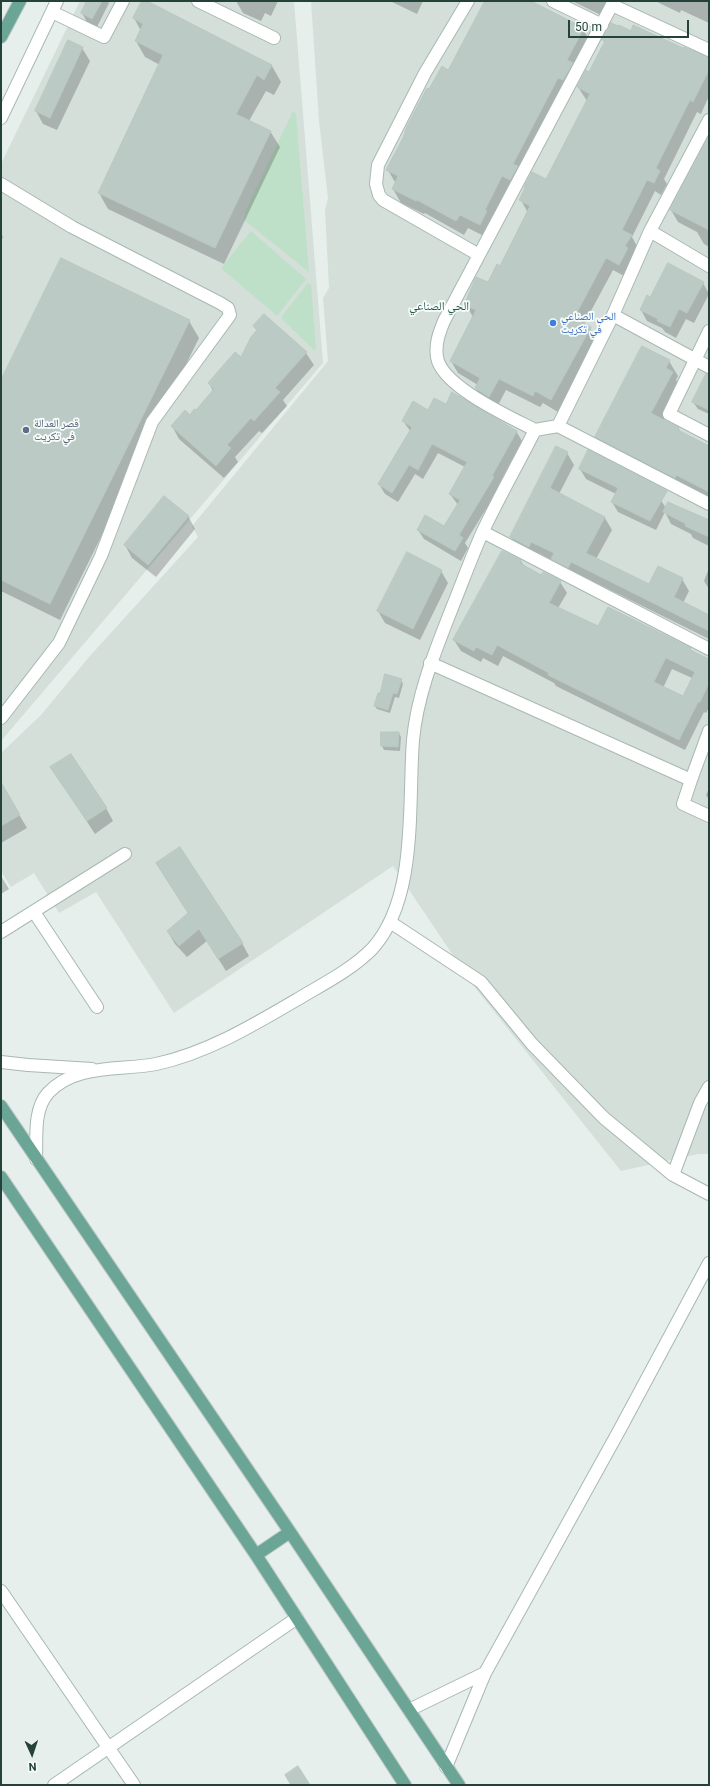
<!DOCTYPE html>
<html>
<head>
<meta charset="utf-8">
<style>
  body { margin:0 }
  #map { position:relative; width:710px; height:1786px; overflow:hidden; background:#e6efeb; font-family:Roboto,sans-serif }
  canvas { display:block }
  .frame { position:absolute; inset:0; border:2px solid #24423a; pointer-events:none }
  .north { position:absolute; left:12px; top:1734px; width:40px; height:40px; -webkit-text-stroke:3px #f7fbf9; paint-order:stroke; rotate:177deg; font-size:11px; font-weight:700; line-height:16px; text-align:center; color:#24423a }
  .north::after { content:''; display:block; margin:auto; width:14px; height:18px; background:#24423a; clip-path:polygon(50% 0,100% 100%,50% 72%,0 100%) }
  .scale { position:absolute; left:568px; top:20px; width:121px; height:18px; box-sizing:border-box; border:2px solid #24423a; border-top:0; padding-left:5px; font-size:12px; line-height:14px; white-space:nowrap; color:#24423a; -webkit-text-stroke:3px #f7fbf9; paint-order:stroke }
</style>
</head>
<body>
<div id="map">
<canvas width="710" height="1786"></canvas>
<div class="frame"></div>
<div class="north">N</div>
<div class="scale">50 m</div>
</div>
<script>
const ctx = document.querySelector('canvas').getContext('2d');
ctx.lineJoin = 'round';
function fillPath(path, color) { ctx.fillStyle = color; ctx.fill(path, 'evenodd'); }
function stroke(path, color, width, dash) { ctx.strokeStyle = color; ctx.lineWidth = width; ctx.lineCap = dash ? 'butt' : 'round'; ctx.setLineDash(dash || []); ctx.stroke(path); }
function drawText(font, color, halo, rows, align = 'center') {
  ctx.font = font + ' Roboto,"Noto Naskh Arabic",sans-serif'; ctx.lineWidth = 3.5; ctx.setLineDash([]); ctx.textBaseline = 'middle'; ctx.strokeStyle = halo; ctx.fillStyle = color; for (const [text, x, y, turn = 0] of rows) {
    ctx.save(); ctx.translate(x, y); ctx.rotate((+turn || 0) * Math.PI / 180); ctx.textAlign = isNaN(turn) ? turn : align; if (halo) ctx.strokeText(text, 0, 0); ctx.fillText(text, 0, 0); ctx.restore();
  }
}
const built = new Path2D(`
  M80 1H294L323 363 1 741V164Z
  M311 1H709V1154H698L621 1171 473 985 393 866 174 1013 96 892 59 913 34 873 11 887 1 871V753L41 715 89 657 198 537 192 526 328 361 323 298 329 288 325 210 328 198 319 121Z`);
const green = new Path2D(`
  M293 111 296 114 309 272 244 220 245 212Z
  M251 231 306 279 277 316 221 268Z
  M307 284H311L316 348 314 350 282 319V316Z`);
const shadow = new Path2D(`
  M88 1H108L109 3 97 27 87 22 82 13Z
  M143 1 272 66 281 82 274 95 266 91 249 121 270 131 280 147 224 264 108 209 99 193 160 65 145 57 136 41 141 31 134 18Z
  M236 1H278L271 16 265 13 261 21 243 13Z
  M390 1H423L417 14Z
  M486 1H529L583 29 591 43 488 238 468 228 464 235 425 213 424 214 401 203 393 189 396 184 388 170 429 90 449 71Z
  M572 1H612L605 17Z
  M655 1H709V23L681 10 680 13Z
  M631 32 709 58V96L701 114 697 112 664 179 667 184 661 195 655 191 632 237 638 248 626 277 613 270 584 324 590 328 597 340 558 412 543 403 540 407 506 390 496 409 483 401 476 388 478 385 458 373 451 361 473 317 466 305 488 284 501 267 528 213 521 200 547 180 587 101 578 87 590 73 605 43 603 40Z
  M82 48 90 61 57 130 43 124 36 111Z
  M709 138V247L704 244 697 232 678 222 671 210Z
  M1 233 3 237 1 242Z
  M703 283 709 294 694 323 686 319 676 338 665 332 662 328 647 321 641 310 651 298Z
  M189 321 199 338 60 620 1 591V382Z
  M254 326 306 353 314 365 283 400 287 406 262 433 259 431 235 457 238 462 224 478 179 439 172 426 196 412 213 391 209 383 241 359 257 332Z
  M669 361 678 376 676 380 681 388 663 421 679 429 681 433 709 447V502L605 452 596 437Z
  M709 381V414L698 409 693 402Z
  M428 411 516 431 522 441 498 486 499 488 465 543 468 548 461 561 424 539 418 530 444 528 458 505 450 494 465 467 438 453 423 479 415 474 398 502 385 494 379 484 411 432 403 421Z
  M567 453 574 465 559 494 605 518 612 530 596 559 649 586 682 579 689 591 683 603 709 616V639L578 574 575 579 559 571 553 561 539 553 536 559 518 550 511 537Z
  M580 469 660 499 666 508 709 521V546L693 538 691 534 671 524 665 512 656 530 618 512 612 502 616 494 586 479Z
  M188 516 195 529 156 577 132 558 125 545Z
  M503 552 521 561 524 566 542 576 560 582 567 593 558 608 599 627 670 638 709 660V708L706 713 704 712 685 750 556 686 554 683 503 656 498 666 483 658 481 662 461 651 454 640ZM672 669 692 678 683 698 663 688Z
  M709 568V589L704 581Z
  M441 571 448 583 420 640 385 623 378 611Z
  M401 680 403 684 399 698 395 697 390 713 377 709 375 706Z
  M382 733H399L401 737 400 751 384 750 382 746Z
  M52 768 106 808 113 821 95 834Z
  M1 784 27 828 1 843Z
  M709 788V800L706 795Z
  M157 864 242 943 249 956 226 971 207 941 187 957 175 944 168 932 189 913Z
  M1 876 9 889 1 894Z`);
const building = new Path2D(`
  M87 1H102L92 19 81 13Z
  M142 1H147L272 65 264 80 257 75 236 114 271 131 215 248 98 193 163 55 135 41 143 24 133 18Z
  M485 1H531L584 28 567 60 573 63 563 80 558 78 513 164 518 166 510 180 502 176 485 210 487 211 480 225 460 215 456 221 417 200 416 201 392 189 398 176 386 170 403 138 407 126 427 88 429 89 442 66 448 70Z
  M611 23 618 26 619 25 631 31 633 25 683 48 684 47 709 57V70L693 102 690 100 656 168 660 171 654 183 647 180 622 230 632 235 625 246 628 248 619 265 606 258 574 318 591 327 551 400 535 391 533 396 499 379 489 397 475 388 480 378 450 361 476 310 464 305 476 277 488 282 497 264 500 266 530 206 519 200 525 188 524 187 532 172 546 179 590 94 577 87 586 70 589 72 605 41 602 40Z
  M68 40 83 47 50 118 35 111Z
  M709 136V230L670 210Z
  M61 258 190 320 50 604 1 580V380Z
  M668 263 704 282 687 313 679 309 670 327 657 321 658 319 640 310 647 295 650 297Z
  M264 314 307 352 275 388 280 392 254 421 251 418 227 445 231 448 216 466 171 426 185 410 190 415 194 409 196 410 214 389 208 383 235 352 241 357 251 337 257 330 253 326Z
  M642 346 670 360 666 368 673 372 651 413 679 428 678 430 709 446V492L676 475 675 478 595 437Z
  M706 374H709V410L692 402Z
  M452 392 517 431 492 476 494 477 459 535 463 538 455 551 417 530 425 515 444 526 460 500 449 494 467 462 432 444 418 470 409 465 392 493 378 484 412 427 402 421 413 401 428 410 434 398 446 404Z
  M556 446 568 452 550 488 605 517 586 553 649 584 658 566 683 578 674 597 709 615V631L571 562 568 568 551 559 554 553 531 542 529 547 510 537Z
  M588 450 667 491 650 521 611 502 618 488 579 469Z
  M164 496 189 516 148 565 124 545Z
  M668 502 709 520V537L685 526 686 524 663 512Z
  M502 551 521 560 520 563 541 575 543 572 561 581 549 603 598 626 608 607 691 648 690 650 709 659V683L700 702H698L679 740 548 675 549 673 497 645 492 655 476 647 474 651 453 640ZM666 658 695 672 683 696 654 682Z
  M407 552 442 570 413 629 377 611Z
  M385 674 402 679 397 694 393 693 388 710 374 706 378 693H380Z
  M381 732H399L398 747 381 746Z
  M71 754 107 808 87 821 50 767Z
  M1 782 20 815 1 826Z
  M180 847 243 943 218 959 199 929 179 946 167 931 188 913 156 863Z
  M298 1766 310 1785H291L285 1775Z`);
const minor = new Path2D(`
  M198 1 274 38
  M468 1 425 73 378 165 376 184 379 195 383 200 479 255
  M553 1 602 25
  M612 5 709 50
  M52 12 104 37 123 1
  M1 118 57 1
  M1 184 72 227 220 303 228 308 230 315 152 422 101 556 59 643 1 718
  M650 231 709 266
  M613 315 709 367
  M709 331 669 414 709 435
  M558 426 709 504
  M535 430C510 417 441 386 437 357 435 344 439 333 444 321L614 1
  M483 532 709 649
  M430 663 691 780 683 804 709 816
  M691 780 709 731
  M34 912 97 1007
  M390 922 481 982 532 1044 604 1118 673 1175
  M1 932 125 854
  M1 1062 28 1065 92 1069
  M709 1087 700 1103 673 1175 709 1194
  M36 1159C37 1138 33 1110 48 1093 76 1063 121 1071 156 1064 208 1053 257 1023 303 996 327 982 352 969 372 949 418 899 408 804 413 740 417 696 434 654 450 613 461 586 471 558 483 531 499 497 518 464 535 430L558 426 613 315 650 231 709 120
  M1 1591 134 1785
  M409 1710 485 1673
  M446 1767 485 1673 620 1429 709 1263
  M54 1785 297 1618`);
const major = new Path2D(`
  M1 37 20 1
  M1 1106 290 1532 459 1785
  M1 1177 256 1555 405 1785
  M256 1555 290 1532`);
const markers = [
  [553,323,4,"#3f7fe0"],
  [26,430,4,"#5c6f8a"]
];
const shopNames = [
  ["الحي الصناعي",561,317],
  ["في تكريت",561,330]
];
const serviceNames = [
  ["قصر العدالة",34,424],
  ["في تكريت",34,437]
];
const neighbourhoodNames = [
  ["الحي الصناعي",439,307]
];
fillPath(built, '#d4dfda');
fillPath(green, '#bfe0c8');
fillPath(shadow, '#0003');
fillPath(building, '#bbcac4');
stroke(building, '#b8c9c2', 1);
stroke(minor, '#a8b8b2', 14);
stroke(major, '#c2cac8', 14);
stroke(minor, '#fff', 12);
stroke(major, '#6aa596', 12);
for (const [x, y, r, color] of markers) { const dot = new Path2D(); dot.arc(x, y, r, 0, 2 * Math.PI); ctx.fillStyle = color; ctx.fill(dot); stroke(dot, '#f7fbf9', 1.5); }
drawText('11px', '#366cbe', '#f7fbf9', shopNames, 'left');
drawText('11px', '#4e5e75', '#f7fbf9', serviceNames, 'left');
drawText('12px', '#1f5548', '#f7fbf9', neighbourhoodNames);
</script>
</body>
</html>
